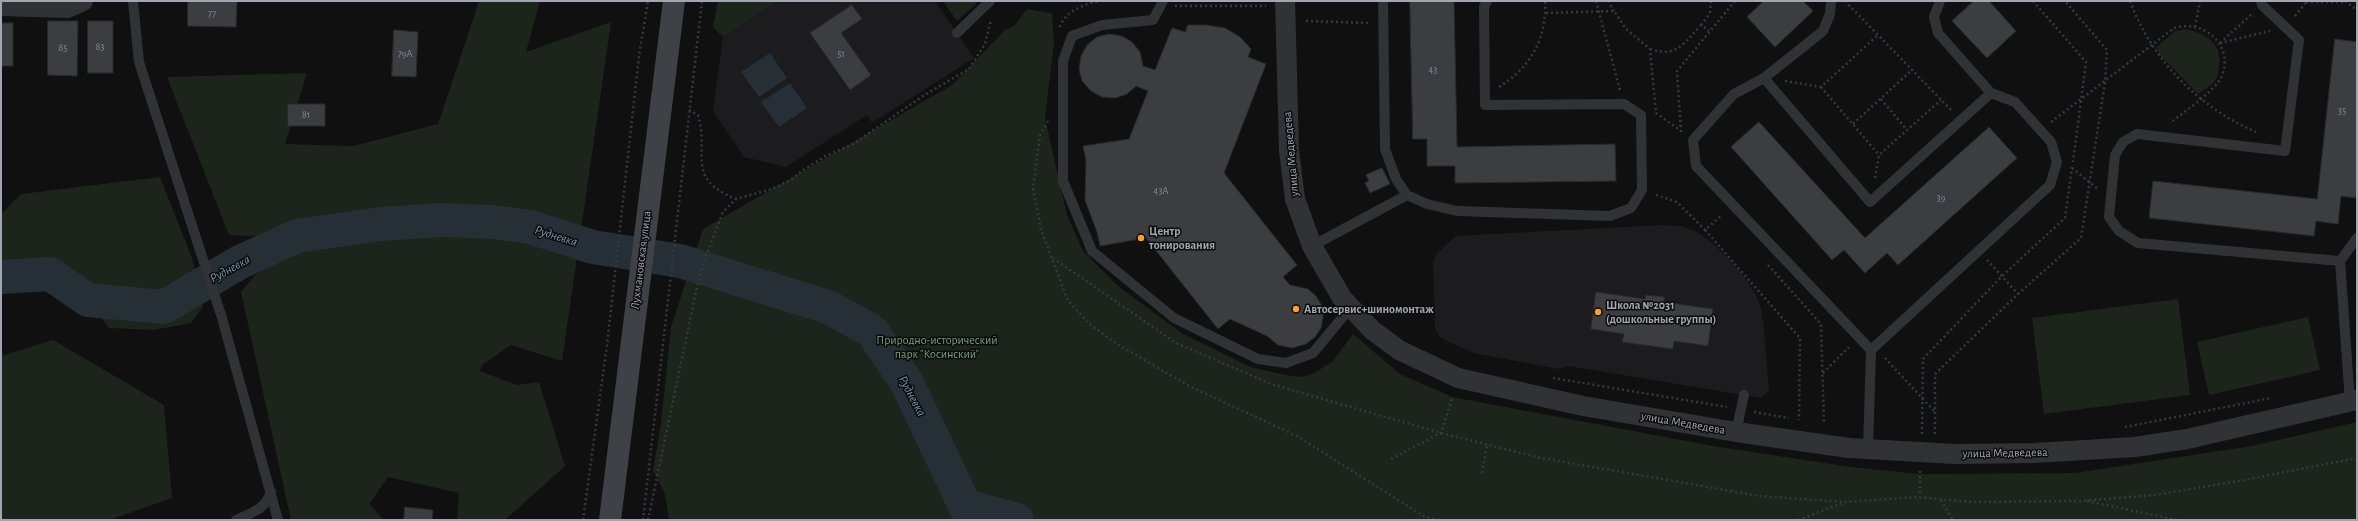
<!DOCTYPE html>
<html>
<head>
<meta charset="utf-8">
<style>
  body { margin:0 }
  #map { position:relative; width:2358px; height:521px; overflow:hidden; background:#101011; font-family:"Alegreya Sans",sans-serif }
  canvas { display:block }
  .frame { position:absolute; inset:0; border:2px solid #a0a7b3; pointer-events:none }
</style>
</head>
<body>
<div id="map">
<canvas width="2358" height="521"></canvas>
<div class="frame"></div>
</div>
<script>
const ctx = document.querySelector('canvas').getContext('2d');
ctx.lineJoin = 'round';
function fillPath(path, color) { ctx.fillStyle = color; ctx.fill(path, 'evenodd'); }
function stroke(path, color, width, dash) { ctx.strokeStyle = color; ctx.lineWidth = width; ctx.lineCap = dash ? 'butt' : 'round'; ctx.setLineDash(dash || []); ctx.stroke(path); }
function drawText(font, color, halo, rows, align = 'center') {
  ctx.font = font + ' "Alegreya Sans",sans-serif'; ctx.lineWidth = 3; ctx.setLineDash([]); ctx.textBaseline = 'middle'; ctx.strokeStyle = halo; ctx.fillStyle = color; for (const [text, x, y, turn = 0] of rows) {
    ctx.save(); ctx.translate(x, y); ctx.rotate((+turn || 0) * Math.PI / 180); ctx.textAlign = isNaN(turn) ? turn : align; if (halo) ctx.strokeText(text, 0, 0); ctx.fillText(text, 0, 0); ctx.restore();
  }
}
const built = new Path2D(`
  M777 1H935L974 58 872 123 867 115 786 167 744 157 713 111 723 37Z
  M1661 225 1681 226 1697 232 1717 247 1741 272 1755 293 1761 308 1764 329 1769 390 1761 398 1568 366 1559 369 1473 353 1441 338 1435 329 1433 262 1437 253 1456 236Z`);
const green = new Path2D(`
  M479 1H540L526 52 611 22 562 361 511 345 482 365 480 371 517 385 539 382 565 466 505 520H457L459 493 388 477 369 504 384 520H291L241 292 266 262 340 241 229 235 167 77 307 73 285 144 353 146 438 124Z
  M718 1H777L723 37 713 27Z
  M943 1H979L957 21Z
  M1027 9 1052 13 1054 43 1045 118 1067 215 1083 251 1118 286 1183 334 1251 367 1285 375 1303 377 1316 372 1333 361 1353 334 1400 374 1452 397 1713 446 1851 467 1920 474 2075 473 2252 446 2357 422V520H669L665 494 653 470 661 423 671 327 703 229 952 85 1005 30 1014 26Z
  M2185 29C2204 33 2222 42 2219 65 2218 71 2218 78 2213 83 2209 87 2203 90 2198 94L2159 54 2157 47 2175 31Z
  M160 177 192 258 203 307 191 323 154 330 109 328 88 300 50 274 1 277V214L21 194Z
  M2178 299 2190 395 2044 414 2032 318Z
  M2308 317 2320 370 2209 395 2197 342Z
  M53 340 164 405 172 498 109 520H1V356Z`);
const water = new Path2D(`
  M770 53 787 78 759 97 741 72Z
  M790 83 807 108 779 127 761 102Z`);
const river = new Path2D(`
  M1 277 50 274 88 300 164 307 240 262 297 236 381 224 441 220 493 222 530 227 593 247 680 261 828 307 872 331 907 383 965 506 1017 520`);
const building = new Path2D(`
  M188 1H237L236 27 188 26Z
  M1410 1H1454L1457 147 1615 144 1616 181 1455 183V166H1427V139H1413Z
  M1764 1H1803L1813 11 1775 47 1747 17Z
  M1974 1H1989L2016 31 1987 58 1952 21Z
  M852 5 862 19 841 33 871 75 850 90 810 33Z
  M48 21H78L77 76 48 75Z
  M88 21H113V73H88Z
  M1 23H13V66H1Z
  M1188 25H1206L1225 28 1240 37 1251 49 1248 57 1266 64 1224 173 1297 265 1283 277 1290 285 1308 289 1316 296 1322 306 1323 317 1321 328 1315 337 1306 344 1292 348 1278 345 1267 336 1230 319 1218 329 1146 238 1100 246 1097 232 1085 200 1086 160 1083 146 1129 139 1148 91 1136 86 1127 94 1115 98 1102 97 1091 91 1082 81 1079 69 1081 56 1087 45 1097 37 1109 34 1122 36 1132 42 1140 52 1143 66 1155 70 1172 28 1185 32Z
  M394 30 418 32 416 77 392 76Z
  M2335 39 2357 42V188L2356 198 2341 196 2338 224 2316 221 2314 236 2149 218 2153 181 2317 199Z
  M288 104H325V126H288Z
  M1759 122 1865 238 1989 127 2017 158 1898 265 1887 253 1865 273 1844 250 1832 260 1731 147Z
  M1382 168 1390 184 1370 193 1365 183 1369 181 1366 175Z
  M1596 292 1645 299 1646 295 1664 297V302L1713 309 1708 346 1674 341 1673 349 1622 342 1624 334 1591 329Z
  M405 507 433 510 432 520H404Z`);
const path = new Path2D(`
  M1596 1 1620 90
  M1608 1 1614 11
  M1845 1 1952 111
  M2033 1 2086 62 2073 162
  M2130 1C2152 60 2198 107 2256 132
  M2345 1 2357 10
  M2306 2H2346
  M1175 6H1266
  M1546 13 1614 11 1626 29 1650 49 1656 113 1681 131
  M2295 16 2307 1
  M1306 21 1369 23
  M1701 25 1710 13 1711 1
  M1060 27C1064 12 1086 3 1100 1
  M2195 27 2200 1
  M2220 43 2270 31
  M2220 43 2252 14
  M1650 49C1677 58 1684 43 1701 25L1709 31
  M1785 81 1821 87 1878 35
  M1499 87C1531 67 1547 38 1545 1
  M1821 87 1879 155
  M1881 99 1907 130
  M689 110 698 115C710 155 684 178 736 199
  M1048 121 1040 135 1033 189 1041 229 1067 299 1089 324 1117 344 1189 386 1297 436 1425 517 1439 520
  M2051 122 2174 28C2203 19 2234 44 2222 76 2215 91 2184 112 2170 123
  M1853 124 1912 70
  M1681 132 1677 71 1735 1
  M2072 168 2098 189
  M1875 178 1879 155 1941 100
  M1656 195 1677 202 1705 230 1722 215
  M1705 230 1800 338 1799 420
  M1053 258 1176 343 1271 384 1441 433 1541 458 1759 496 1845 502 1917 497 1972 502 2080 501 2155 495 2244 480 2357 458
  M1987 260 2018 294
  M1768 265 1821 324 1824 424
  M1885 358 1935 412
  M1823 373 1849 347
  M1553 378 1727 407
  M1754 412 1789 418
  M2125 427 2271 398
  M1922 434 1923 359 2002 276 2065 218 2072 167
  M1935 434V374L2018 294 2081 238 2105 82 2107 50 2065 1
  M1391 459 1441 433 1453 396
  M1920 471V497
  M1482 473 1487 445
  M1941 500 1953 520
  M2087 501 2177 520
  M583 520 607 345 639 56 648 1
  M643 520 702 1
  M648 520 697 287 705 258 723 212 736 199 772 189 791 180 803 170 826 156 853 144 926 94 969 69 985 44 991 20
  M1798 520 1843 503`);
const lane = new Path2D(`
  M133 1 139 62 222 318 278 520
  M1163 1 1153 20 1102 25 1072 36 1063 61V181L1092 251 1174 318 1258 359 1286 363 1313 353 1351 307
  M1383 1 1385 149 1396 179 1407 195 1427 204 1457 211 1610 216 1631 208 1642 190 1641 115 1624 104 1485 105 1484 7 1487 1
  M1831 1 1830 14 1823 31 1764 78 1734 94 1693 140 1696 166 1871 350 1868 450
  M2261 1 2262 5 2299 40 2285 151 2137 134 2123 142 2115 155 2109 217 2119 231 2138 243 2340 261 2350 402
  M957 33 990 1
  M1764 78 1870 202 1991 93
  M1312 246 1407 195
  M2340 261 2357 238
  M1871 350 2050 185 2057 162 2051 142 2015 102 1991 93 1938 33 1934 17 1940 1
  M1736 432 1744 395
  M236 520C251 513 266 509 271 492`);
const street = new Path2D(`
  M1285 1 1289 150 1295 199 1312 246 1342 298 1372 330 1399 350 1458 378 1583 406 1736 432 1849 448 1955 454 2034 453 2135 447 2187 439 2357 400
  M1 6 67 8 83 1`);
const secondary = new Path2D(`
  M610 520 674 1`);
const markers = [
  [1141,238,4,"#f9a21f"],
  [1296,309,4,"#f9a21f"],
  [1598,312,4,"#f9a21f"]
];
const numberNames = [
  ["77",212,14],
  ["83",100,47],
  ["85",63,48],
  ["79А",405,54],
  ["51",841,54],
  ["43",1433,70],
  ["35",2342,111],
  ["81",306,115],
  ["43А",1161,191],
  ["39",1941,198]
];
const streetNames = [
  ["улица Медведева",1291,154,-95],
  ["Лухмановская улица",641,260,-83],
  ["улица Медведева",1683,423,10],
  ["улица Медведева",2005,453,-1]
];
const poiNames = [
  ["Центр",1149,231],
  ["тонирования",1149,245],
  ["Школа №2031",1606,305],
  ["(дошкольные группы)",1606,319],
  ["Автосервис+шиномонтаж",1304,309]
];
const parkNames = [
  ["Природно-исторический",937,340],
  ["парк \"Косинский\"",937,354]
];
const waterNames = [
  ["Рудневка",556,236,17],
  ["Рудневка",230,269,-29],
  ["Рудневка",912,396,62]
];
fillPath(built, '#1c1c1e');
fillPath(green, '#1c241c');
fillPath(water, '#262f35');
stroke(river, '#262f35', 34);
fillPath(building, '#3b3d41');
stroke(building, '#292a2d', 1);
stroke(path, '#36393d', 2.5, [2, 3]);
stroke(lane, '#303236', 10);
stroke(street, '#303236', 20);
stroke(secondary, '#3e4146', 22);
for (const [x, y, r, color] of markers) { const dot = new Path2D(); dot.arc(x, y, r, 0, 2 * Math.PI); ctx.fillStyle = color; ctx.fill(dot); stroke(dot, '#0b0b0c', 1.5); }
drawText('10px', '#878c96', null, numberNames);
drawText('12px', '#a0a7b3', '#0b0b0c', streetNames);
drawText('bold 12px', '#a0a7b3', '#0b0b0c', poiNames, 'left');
drawText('12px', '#769f76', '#0b0b0c', parkNames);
drawText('italic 13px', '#7498b0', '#0b0b0c', waterNames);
</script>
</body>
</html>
